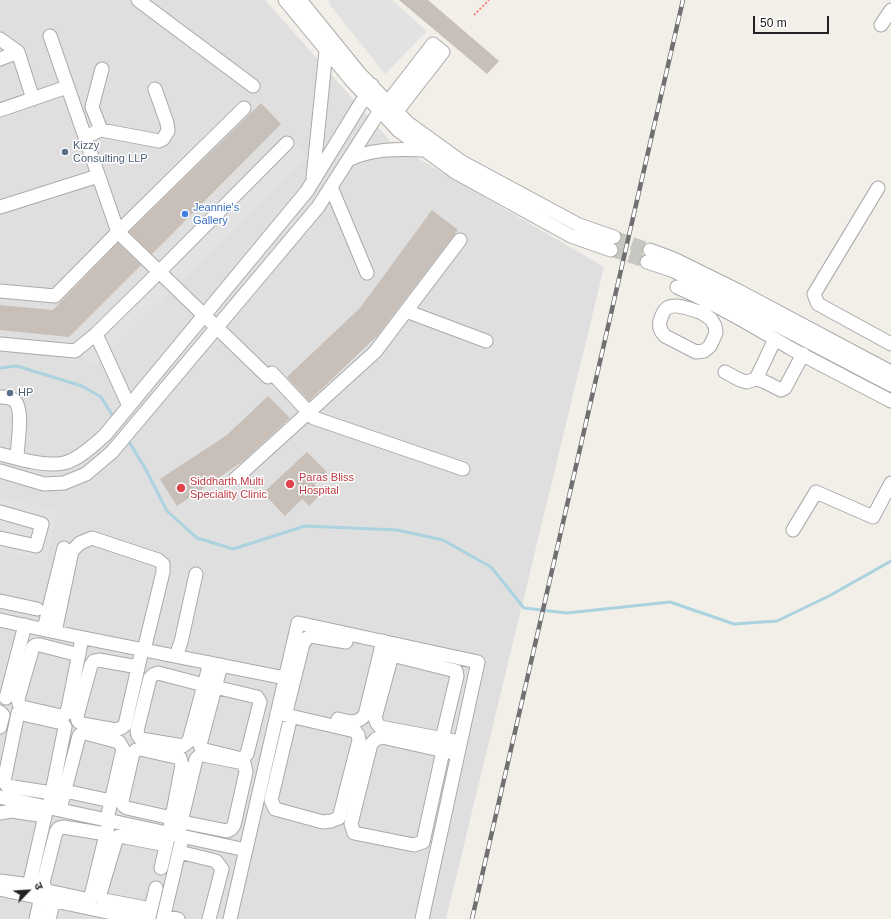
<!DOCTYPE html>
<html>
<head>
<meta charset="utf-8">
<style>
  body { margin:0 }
  #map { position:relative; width:891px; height:919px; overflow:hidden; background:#f2efe9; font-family:Arial,"Noto Sans Devanagari",sans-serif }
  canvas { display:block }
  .north { position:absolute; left:8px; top:871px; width:40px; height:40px; -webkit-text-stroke:3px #fff; paint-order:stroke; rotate:65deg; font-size:11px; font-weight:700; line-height:16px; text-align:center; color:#222 }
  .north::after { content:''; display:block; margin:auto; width:14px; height:18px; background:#222; clip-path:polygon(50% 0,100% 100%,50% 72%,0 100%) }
  .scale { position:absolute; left:753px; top:16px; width:76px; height:18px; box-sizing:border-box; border:2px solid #222; border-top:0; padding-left:5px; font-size:12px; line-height:14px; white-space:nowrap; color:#222; -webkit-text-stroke:3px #fff; paint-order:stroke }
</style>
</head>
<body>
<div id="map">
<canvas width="891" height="919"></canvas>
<div class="north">उ</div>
<div class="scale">50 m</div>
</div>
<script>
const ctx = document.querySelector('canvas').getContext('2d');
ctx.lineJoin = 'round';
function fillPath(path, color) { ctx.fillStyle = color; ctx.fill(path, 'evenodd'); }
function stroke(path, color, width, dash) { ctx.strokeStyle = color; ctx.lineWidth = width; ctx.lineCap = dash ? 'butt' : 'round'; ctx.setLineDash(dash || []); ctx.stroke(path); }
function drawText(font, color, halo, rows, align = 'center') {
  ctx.font = font + ' Arial,sans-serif'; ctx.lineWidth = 3; ctx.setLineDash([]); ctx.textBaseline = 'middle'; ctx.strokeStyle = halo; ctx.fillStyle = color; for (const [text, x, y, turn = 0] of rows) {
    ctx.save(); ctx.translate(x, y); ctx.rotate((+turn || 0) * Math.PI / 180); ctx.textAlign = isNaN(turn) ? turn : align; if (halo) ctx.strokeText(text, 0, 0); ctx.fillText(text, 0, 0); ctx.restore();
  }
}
const residential = new Path2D(`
  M0 0H265L392 143 604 267 446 919H0Z`);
const parking = new Path2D(`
  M329 0H392L427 31 385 74 329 4Z
  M289 138 308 158 93 367 73 347Z
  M0 497 56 510 47 560 0 549Z`);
const stream = new Path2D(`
  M0 368 17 366 82 386 101 397 114 418
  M128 440 145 468 167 511 197 538 233 549 305 526 397 530 443 540 491 567 524 608 567 613 670 602 734 624 777 621 829 596 891 561`);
const building = new Path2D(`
  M399 0H428L499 61 487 74Z
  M261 103 281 124 152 254 129 232Z
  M432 210 458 230 377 336 309 401 287 377 360 308Z
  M118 243 141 265 69 337 0 330V305L53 310Z
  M268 396 290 418 243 461 177 506 160 479 227 435Z
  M307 452 327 472 314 484 322 493 309 506 302 499 285 516 263 493Z`);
const minorTunnel = new Path2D(`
  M614 237 650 250
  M611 250 647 262`);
const path = new Path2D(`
  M474 15 489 0`);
const minor = new Path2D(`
  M138 0 253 86
  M285 0 352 81 399 131 455 172 571 236 611 250
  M300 0 360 74 408 123 462 162 579 225 614 237
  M881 25 891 10
  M50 36 118 232 268 377
  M0 39 18 52 33 99
  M0 59 18 52
  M388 102 433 44 443 52 397 111
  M0 110 67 87
  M101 130 92 107 102 69
  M85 137 101 130 159 141 163 139 168 131 167 123 155 89
  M348 160C372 148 400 149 426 150
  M313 178 326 51
  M331 187 367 273
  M878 188 814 294 818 304 891 344
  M0 207 98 176
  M650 250 674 259 737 290 891 372
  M647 262 674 271 891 385
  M677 287C716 304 753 326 790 348 823 366 857 383 891 401
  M0 291 55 296 118 232 244 108
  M406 311 486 341
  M702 313C694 310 672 301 665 310 663 312 662 316 661 318 658 325 660 331 665 336L696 352 704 351 710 346 716 333 715 326 711 319 702 313 709 302
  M96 334 129 406
  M0 344 75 351 96 334 159 272 287 143
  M725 372 740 380 747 382 756 379 763 381 781 390 785 388 803 354
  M272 373 314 418 463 469
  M756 379 775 339
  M0 397C5 397 11 397 15 401 24 410 17 446 17 458
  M0 454C19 459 45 467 64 463 78 460 95 444 105 435L307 191 372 85
  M0 471 44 484 64 483 86 474 112 452 318 207 386 101
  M235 479 375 352 460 240
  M0 512 42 524 36 546 0 538
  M793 530 816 492 873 517 891 483
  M0 601 37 609
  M0 620 74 636 285 678
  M44 629 64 548
  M55 632 72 551 80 543 92 538 158 560 163 564V572L144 650
  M395 644 375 718 377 723 380 727 460 742
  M79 655 40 645H36L33 647 18 699 19 704 22 707 61 716 66 714 68 708 82 638
  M392 655 456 671 457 676 442 739
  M176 656 181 642 196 574
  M138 667 99 660 94 661 91 665 77 716 78 721 82 724 116 730 121 728 125 725 142 650
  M204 685 158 673 153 675 150 678 137 731 138 735 141 739 183 746 188 742 190 737 210 663
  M215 687 257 697 260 702 247 754 242 759 205 750 201 748 200 745 221 665
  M6 698 25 625
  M287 708 303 644 307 638 311 636 346 642
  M0 712 3 715 0 727
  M277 713 355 731 358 735 359 740 339 818 331 821 323 822 275 809 271 800 291 716
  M338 719C350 722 356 725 365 715L383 641
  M443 751 423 842 414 845 354 833 351 824 371 744 376 739 382 737 458 754
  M65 791 111 801
  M0 797 246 850
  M49 807 65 727 62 723 18 713 4 781 7 786 52 793
  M60 809 79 736 81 734 85 733 119 742 123 749 107 819
  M0 813 11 811 45 816
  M178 835 196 759 199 756 203 755 244 763 246 772 234 825 231 829 227 831 182 822
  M179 852 216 861 222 869 209 919
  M161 868 168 838 182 765 180 758 140 749 136 750 133 753 122 801 123 805 127 808 172 818
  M0 881 30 885
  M0 889 140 919
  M27 895 47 807
  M91 896 108 826
  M90 900 48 891 45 888 43 883 56 832 59 828 63 827 106 834
  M151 909 104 900 101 898 100 894 117 837 120 836 166 845
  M164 916 178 919
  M149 917 156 888
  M36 919 41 897
  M49 919 54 900
  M163 919 181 843
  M230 919 298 623 478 662 422 919`);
const rail = new Path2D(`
  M472 919 683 0`);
const markers = [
  [65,152,4,"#5c6f8a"],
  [185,214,4,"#3f7fe0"],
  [10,393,4,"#5c6f8a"],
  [290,484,5,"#e0444e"],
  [181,488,5,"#e0444e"]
];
const serviceNames = [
  ["Kizzy",73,146],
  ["Consulting LLP",73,159],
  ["HP",18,393]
];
const shopNames = [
  ["Jeannie's",193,208],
  ["Gallery",193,221]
];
const healthNames = [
  ["Paras Bliss",299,478],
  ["Hospital",299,491],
  ["Siddharth Multi",190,482],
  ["Speciality Clinic",190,495]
];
fillPath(residential, '#e0dfdf');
fillPath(parking, '#e2e2e2');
stroke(stream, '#aad3df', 3);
fillPath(building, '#c7bfb8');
stroke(minorTunnel, '#c8c6c1', 13, [13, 6]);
stroke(minor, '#a9a9a9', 15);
stroke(path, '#fa8072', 2, [2, 2]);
stroke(minor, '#fff', 13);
stroke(rail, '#707070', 4.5);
stroke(rail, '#fff', 3, [9]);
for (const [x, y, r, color] of markers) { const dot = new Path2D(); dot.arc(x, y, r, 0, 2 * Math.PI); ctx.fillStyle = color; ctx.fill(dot); stroke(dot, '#fff', 1.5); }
drawText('11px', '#4e5e75', '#fff', serviceNames, 'left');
drawText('11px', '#366cbe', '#fff', shopNames, 'left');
drawText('11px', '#be3a42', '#fff', healthNames, 'left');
</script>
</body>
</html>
